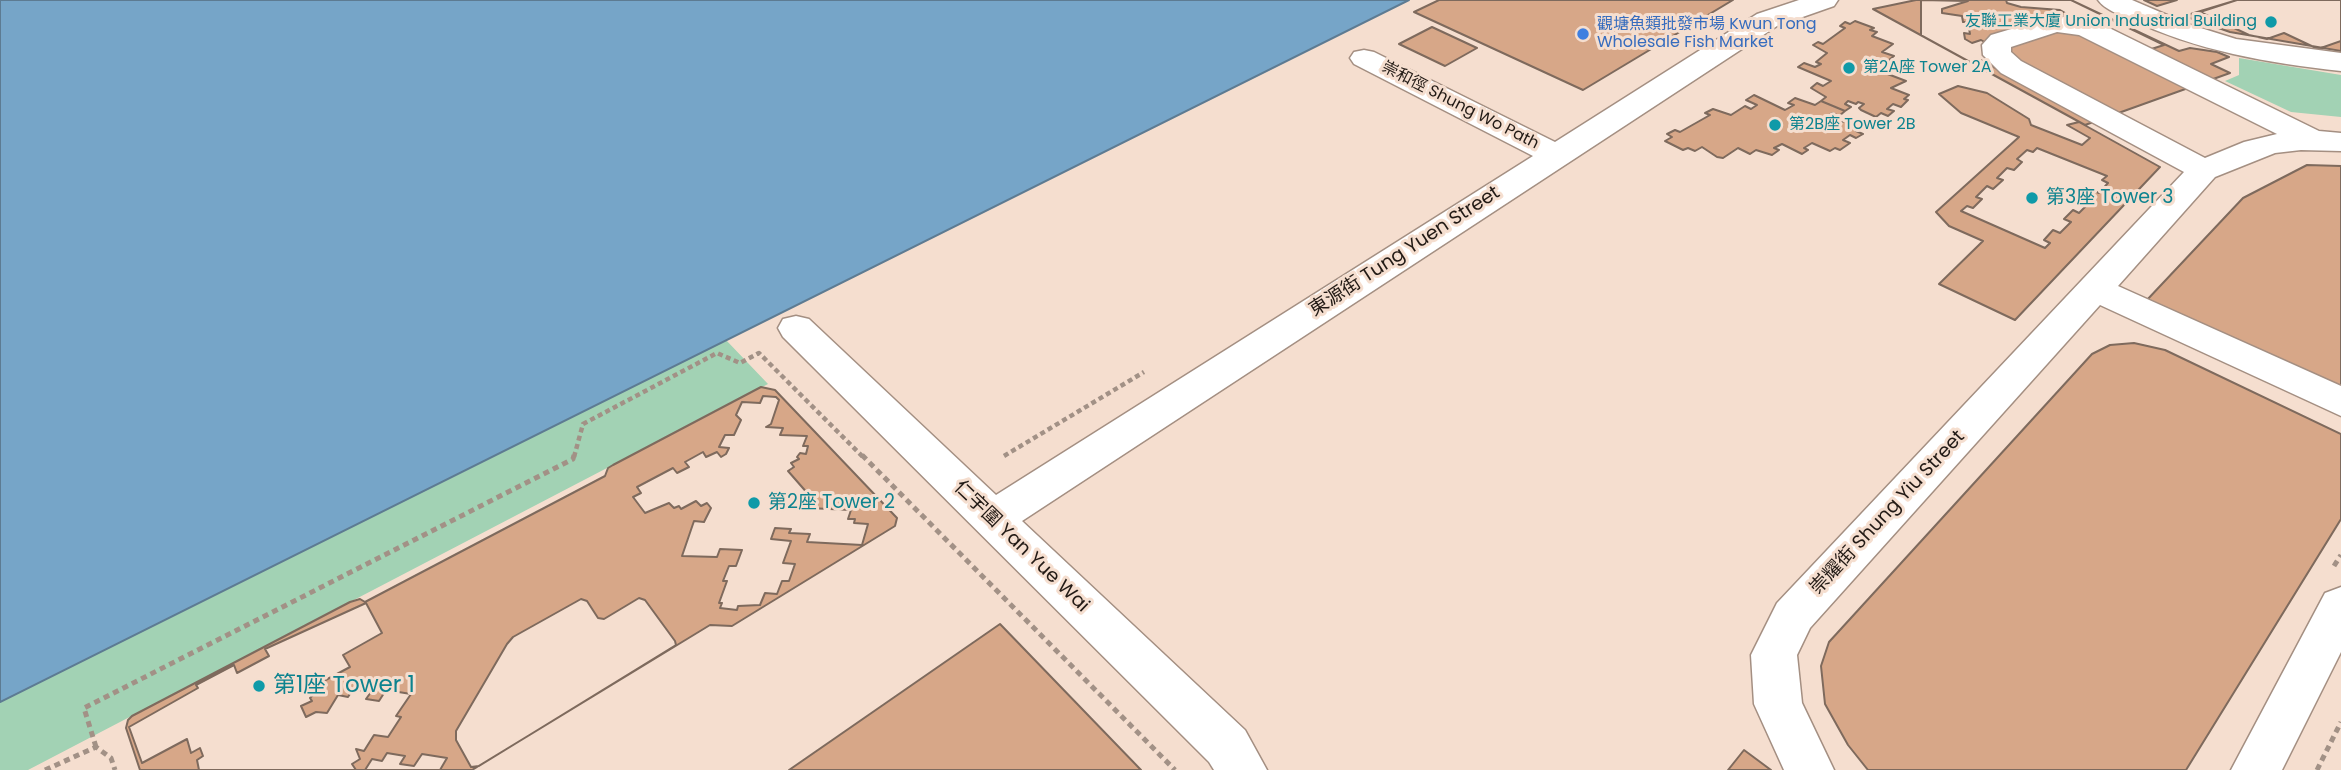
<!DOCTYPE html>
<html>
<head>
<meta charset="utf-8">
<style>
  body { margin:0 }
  canvas { display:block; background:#f5decf }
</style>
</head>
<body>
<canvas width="2341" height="770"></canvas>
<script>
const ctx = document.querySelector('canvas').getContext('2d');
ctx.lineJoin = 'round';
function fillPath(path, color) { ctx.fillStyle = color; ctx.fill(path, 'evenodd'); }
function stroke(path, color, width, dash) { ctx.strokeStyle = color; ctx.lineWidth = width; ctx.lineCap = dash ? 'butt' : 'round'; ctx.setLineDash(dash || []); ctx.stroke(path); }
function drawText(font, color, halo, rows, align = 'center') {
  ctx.font = font + ' Poppins,"Noto Sans TC",sans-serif'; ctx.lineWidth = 6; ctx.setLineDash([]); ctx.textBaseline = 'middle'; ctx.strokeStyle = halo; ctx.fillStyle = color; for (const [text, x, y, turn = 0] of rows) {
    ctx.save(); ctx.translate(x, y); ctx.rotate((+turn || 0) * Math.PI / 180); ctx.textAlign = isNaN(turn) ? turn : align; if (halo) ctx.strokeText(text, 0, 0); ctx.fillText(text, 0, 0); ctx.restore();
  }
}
const green = new Path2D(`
  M2239 58 2341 75V117L2291 112 2225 81 2239 75Z
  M726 340 768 384 28 770H0V702Z`);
const water = new Path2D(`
  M0 0H1409L0 702Z`);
const building = new Path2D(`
  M1439 0H1733L1583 90 1414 12Z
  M1916 0H2071L2179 51 2190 48 2217 52 2229 57 2211 64 2230 73 2085 125 1873 9Z
  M1921 0 1968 1 1942 9V13L1962 16 1963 22H1968L1970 34 1964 33 1965 39 1972 43 1981 40 2004 53V73L1981 60 1971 63 1921 35Z
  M2006 0H2071L2164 45 2142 52 2059 16 2067 14 2060 10 2021 7 2007 3Z
  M2144 0H2177L2157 6Z
  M2237 0H2341V51L2230 32 2184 16Z
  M2237 0H2341V41L2318 49 2284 33 2267 39 2249 35 2200 12Z
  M1855 21 1874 28 1870 30 1877 32 1872 36 1893 44 1882 52 1894 56 1889 60 1900 67 1885 73 1906 81 1891 88 1909 95 1904 99 1908 100 1901 107 1893 104 1887 109 1894 111 1888 116 1881 113 1876 117 1861 110 1859 108 1864 104 1858 102 1856 104 1848 101 1845 104 1851 107 1845 111 1821 101 1826 97 1811 88 1817 83 1823 86 1831 81 1798 67 1804 63 1815 67 1821 64 1816 62 1827 53 1813 45 1818 42 1823 44 1845 28 1840 26 1845 22 1850 24Z
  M1432 27 1477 48 1445 66 1399 44Z
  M1958 86 1987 93 2029 119 2031 125 2082 145 2090 138 2067 125 2079 122 2160 167 2015 320 1939 284 1983 241 1949 226 1936 212 2019 137 1961 113 1939 94Z
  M1754 95 1785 110 1794 105 1788 103 1795 98 1815 105 1821 101 1845 111 1839 116 1832 113 1828 116 1835 119 1832 121 1837 124 1847 120 1862 127 1856 131 1863 134 1856 138 1850 135 1843 140 1850 143 1840 150 1835 148 1830 151 1812 143 1804 148 1808 150 1802 154 1782 144 1774 148 1779 150 1772 155 1756 150 1750 154 1738 148 1723 158 1717 157 1702 147 1695 151 1688 148 1683 150 1665 141 1672 137 1667 134 1675 130 1680 132 1710 115 1705 113 1713 109 1731 115 1745 106 1751 109 1757 105 1746 100Z
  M2037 148 2107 176 2102 180 2108 183 2099 193 2092 190 2084 199 2090 202 2079 213 2073 210 2064 219 2071 222 2060 233 2053 230 2044 240 2050 243 2045 248 1961 211 1967 206 1973 208 1982 199 1976 197 1987 186 1993 189 2003 180 1997 178 2007 168 2014 170 2022 162 2017 159 2027 150 2033 152Z
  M2307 165 2341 166V388L2146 301 2243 198Z
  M2134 343 2165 350 2341 434V519L2186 770H1868L1848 745 1825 704 1821 666 1829 642 2092 354 2110 345Z
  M761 387 775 390 897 518 895 526 732 626 710 625 472 770H140L126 728 128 720 132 716 350 602 360 599 365 602 605 476 608 468 613 465Z
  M763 396 776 397 779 400 771 424 766 427 783 428 780 435 807 436 803 446H808L806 454 800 453 797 457 799 459 791 463 794 467 788 471 809 495 806 497 811 503 808 508 851 510 848 519H855L854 523 868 524 862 545 807 542 810 534 789 533 791 529 775 528 771 539 791 541 783 563 795 564 789 581H782L777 594 765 593 760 605 738 606 737 610 720 608 722 603H719L727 581H723L729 566H736L742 550 720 549 717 557 682 556 694 521 704 522 711 508 707 503 701 506 696 501 681 509 679 506 674 508 669 503 645 513 633 497 641 493 637 487 673 468 677 473 689 467 685 462 703 452 706 457 717 452 721 457 726 454 729 448 719 447 725 435H734L741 420 736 415 742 402 760 403Z
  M639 598 645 600 675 641 676 645 479 766 471 767 456 740V731L507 644 513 637 581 599 587 601 598 618 604 619Z
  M366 603 382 633 343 655 350 667 320 683 321 687 310 698 312 701 301 706 306 717 316 712 327 713 338 695 348 697 353 689 371 692 366 699 379 701 386 690 411 694 396 716 401 717 388 737 374 735 364 751 356 749 360 759 352 764 356 770H199L197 760 203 756 200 748 191 753 187 739 142 763 129 727 198 688 196 685 234 665 237 673 269 656 265 649Z
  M1000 624 1141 770H789Z
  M1744 750 1771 770H1728Z
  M387 753 405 756 400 764 414 766 422 754 447 758 440 770H365L372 759 382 761Z`);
const pathFar1 = new Path2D(`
  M1004 456 1144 372
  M574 457 583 424 717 353 740 363 759 353 863 457`);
const path = new Path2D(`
  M862 455 1175 770
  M2334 566 2341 555
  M96 747 84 708 573 459 574 455
  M45 770 96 747 111 758 115 770
  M2317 770 2341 722`);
const minor = new Path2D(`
  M1799 0H1838L1834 6 1777 26 1022 521 1245 730 1267 770H1214L1209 762 783 337 778 328 783 319 796 316 809 319 996 495 1533 156 1354 64 1350 58 1354 52 1364 50 1374 52 1555 142 1757 14Z
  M2098 0H2132L2188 24 2236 39 2341 53V71C2268 63 2197 51 2130 19 2119 14 2105 10 2098 0Z
  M2055 16 2095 21 2319 131 2341 133V151L2301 150 2275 153 2215 177 2118 286 2341 386V416L2100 305 1810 628 1797 655 1802 703 1834 770H1784L1754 704 1751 655 1777 603 2184 172 2001 73 1983 55 1982 45 1991 35ZM2057 32 2079 35 2277 134 2244 142 2205 158 2021 61 2011 52V47Z
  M2341 587V652L2282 770H2231L2325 593Z`);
const markers = [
  [2271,22,7,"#0f9aa8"],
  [1583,34,7,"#3f7fe0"],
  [1849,68,7,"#0f9aa8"],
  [1775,125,7,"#0f9aa8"],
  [2032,198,7,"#0f9aa8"],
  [754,503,7,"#0f9aa8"],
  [259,686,7,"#0f9aa8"]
];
const farCulturenames = [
  ["友聯工業大廈 Union Industrial Building",2257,22,"right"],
  ["第2A座 Tower 2A",1863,68],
  ["第2B座 Tower 2B",1789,125]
];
const farShopnames = [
  ["觀塘魚類批發市場 Kwun Tong",1597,25],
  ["Wholesale Fish Market",1597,43]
];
const farStreetnames = [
  ["崇和徑 Shung Wo Path",1460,106,27]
];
const cultureNames = [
  ["第3座 Tower 3",2046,198],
  ["第2座 Tower 2",768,503]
];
const streetNames = [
  ["東源街 Tung Yuen Street",1405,252,-33],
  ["崇耀街 Shung Yiu Street",1888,513,-47],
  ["仁宇圍 Yan Yue Wai",1021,547,44]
];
const nearCulturenames = [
  ["第1座 Tower 1",273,686]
];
fillPath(green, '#a2d2b4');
fillPath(water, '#76a5c8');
stroke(water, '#5d7b92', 2);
fillPath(building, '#d7a788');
stroke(building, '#7e6a5d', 2);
stroke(minor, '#a48f82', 3);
stroke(pathFar1, '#a29186', 4.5, [5, 3.5]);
stroke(path, '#a29186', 5, [6, 4.5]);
fillPath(minor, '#fff');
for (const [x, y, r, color] of markers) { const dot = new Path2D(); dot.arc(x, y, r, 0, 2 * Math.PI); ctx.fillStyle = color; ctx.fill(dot); stroke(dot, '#f5decf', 2.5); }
drawText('16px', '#0d838f', '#f5decf', farCulturenames, 'left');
drawText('16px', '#366cbe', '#f5decf', farShopnames, 'left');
drawText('16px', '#221a15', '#f5decf', farStreetnames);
drawText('19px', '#0d838f', '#f5decf', cultureNames, 'left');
drawText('19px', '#221a15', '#f5decf', streetNames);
drawText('23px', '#0d838f', '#f5decf', nearCulturenames, 'left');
</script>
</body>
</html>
